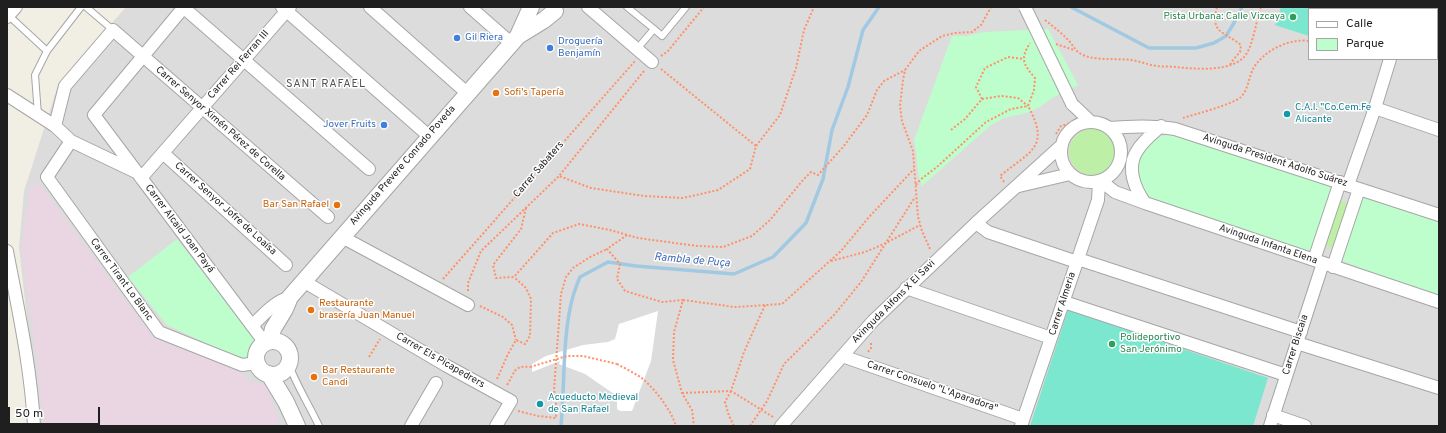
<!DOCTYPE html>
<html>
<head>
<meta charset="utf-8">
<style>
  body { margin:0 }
  #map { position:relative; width:1446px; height:433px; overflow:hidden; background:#f1efe4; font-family:Overpass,sans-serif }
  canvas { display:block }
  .frame { position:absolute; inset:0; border:8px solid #1f1f1f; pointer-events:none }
  .legend { position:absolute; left:1308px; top:8px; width:130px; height:52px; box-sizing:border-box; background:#fff; border:1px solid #a5a5a5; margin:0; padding:5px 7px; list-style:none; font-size:12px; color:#1f1f1f }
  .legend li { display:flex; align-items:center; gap:8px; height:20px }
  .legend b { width:20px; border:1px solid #a5a5a5 }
  .scale { position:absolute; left:8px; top:407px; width:92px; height:18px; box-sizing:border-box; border:2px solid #1f1f1f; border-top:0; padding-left:5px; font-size:12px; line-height:14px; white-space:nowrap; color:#1f1f1f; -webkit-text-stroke:3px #fff; paint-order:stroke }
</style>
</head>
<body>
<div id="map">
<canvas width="1446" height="433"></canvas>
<div class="frame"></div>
<ul class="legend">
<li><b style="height:5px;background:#fff"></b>Calle</li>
<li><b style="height:11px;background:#befecd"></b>Parque</li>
</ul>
<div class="scale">50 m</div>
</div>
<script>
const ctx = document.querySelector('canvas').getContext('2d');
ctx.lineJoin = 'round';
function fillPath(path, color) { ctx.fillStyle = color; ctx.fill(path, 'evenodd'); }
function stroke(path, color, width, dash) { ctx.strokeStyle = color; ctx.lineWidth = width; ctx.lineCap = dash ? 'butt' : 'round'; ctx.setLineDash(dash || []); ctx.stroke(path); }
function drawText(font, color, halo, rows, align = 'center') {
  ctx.font = font + ' Overpass,sans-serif'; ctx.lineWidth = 3; ctx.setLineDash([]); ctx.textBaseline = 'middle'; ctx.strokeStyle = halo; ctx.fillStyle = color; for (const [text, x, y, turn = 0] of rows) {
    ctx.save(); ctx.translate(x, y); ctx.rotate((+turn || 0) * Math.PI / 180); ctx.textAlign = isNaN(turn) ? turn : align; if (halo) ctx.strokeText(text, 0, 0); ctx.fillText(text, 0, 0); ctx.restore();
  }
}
const residential = new Path2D(`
  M126 7H1439V426H39L19 247 24 191 58 85ZM1309 9H1437V59H1309Z`);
const industrial = new Path2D(`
  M39 184 153 338 243 373V379L266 386 280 426H44L38 367 21 248 31 186Z`);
const grass = new Path2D(`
  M1069 152a23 23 0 1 1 46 0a23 23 0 1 1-46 0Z
  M1341 201 1347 203 1348 205 1335 246 1329 248 1325 243 1338 203Z`);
const park = new Path2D(`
  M1048 29 1078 85 1054 97 1038 108 1026 113 1004 118 991 125 922 186C916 171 918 155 914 140L952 36H967L984 32Z
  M1179 134 1329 183 1332 187 1312 250 1309 252 1287 246 1159 203C1156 201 1151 199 1149 196 1132 179 1136 148 1158 138 1165 134 1172 134 1179 134Z
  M1363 197H1367L1439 222V295L1370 272 1341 260 1360 200Z
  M177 239 256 341 250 351V359H240L167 325 128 277Z`);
const pitch = new Path2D(`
  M1281 7H1383L1382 9H1309V36L1275 25Z
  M1068 310 1268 378 1253 426H1030Z`);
const pier = new Path2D(`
  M658 311 651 361 632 411H620L617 409V396L585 374 559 364 560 361 532 372V364L546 356 583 345 608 342 615 339 619 324Z`);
const stream = new Path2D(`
  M1071 7 1149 48H1196L1214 43 1226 36 1234 23 1242 7
  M561 426C565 385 562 340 572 300 574 292 577 284 580 277L608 262 636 266 734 274 773 257 806 223 823 179 832 130 848 87 863 30 879 7`);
const path = new Path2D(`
  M1217 7C1210 34 1224 31 1241 45L1240 52 1233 60 1230 65
  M1390 9 1391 7
  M1045 20C1054 27 1063 34 1070 42 1074 47 1076 52 1083 55 1097 61 1115 58 1131 60 1140 61 1148 65 1157 66 1163 67 1169 66 1175 67 1195 69 1228 72 1243 58 1253 49 1256 20 1261 7
  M1056 44 1074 50
  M661 56 668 51 704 7
  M661 69 756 146
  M644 71 559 176 591 188 644 196 683 198 718 190 750 169 756 146 780 115 796 68 804 30 814 7
  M982 99 976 87 985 68 1008 57 1023 59
  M1183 118C1196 114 1231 105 1241 97 1248 90 1249 77 1253 69 1263 51 1289 38 1309 41
  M951 130 965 119 982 99 1001 96 1018 98 1028 106
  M1056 134 1061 126 1074 122
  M1004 182 1000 176C1030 151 1051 148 1028 106L1034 90 1035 78C1023 64 1020 59 1030 43
  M916 185 920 180 938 166 986 122 1011 109 1028 106
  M526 208 521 229 493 265 496 278 514 277 553 233 579 224 610 230 638 238 697 246 723 247 752 236 770 220 803 180 811 172 818 175 843 147 867 115 877 90 884 81 905 70
  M627 235 607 249 620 264 617 279 625 291 662 302 683 300 674 332 673 360 682 393 692 410 694 426
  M930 249 922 231 918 217 913 151 902 121 900 106 903 80 905 70 919 51 942 36 955 33 972 32 981 25 991 7
  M831 261 865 252 884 244 920 225
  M443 279 635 61
  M468 291V283L481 251 559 176
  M683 300 735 307 782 304 841 251 869 217 914 169
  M765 305 744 352 731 391 773 417
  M480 306 503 317 512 325 516 340
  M868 352 871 348V342
  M369 357 380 339
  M617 364C626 369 637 374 644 380 656 390 672 412 676 426
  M497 379 508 354 516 340 525 344 530 336 531 299 526 288 514 277
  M507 385C515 373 513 365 530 367
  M731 391 725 402 729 416 734 426
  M682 393 731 391
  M518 411 538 416 556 418V400L554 390 561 294 566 277 573 268 590 257 607 249
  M750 426 767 401 784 364 834 315 861 282 915 197`);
const service = new Path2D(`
  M86 7 113 30
  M627 7 654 29 637 49
  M7 14 47 51
  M654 29 662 36 686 7
  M38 115 35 75 47 51 81 7
  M289 365C297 386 309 405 319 426`);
const minor = new Path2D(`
  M183 7 369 169
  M184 7 94 115 265 343
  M282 7 430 137
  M370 7 467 93
  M470 7 511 43
  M588 7 652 62
  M1406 9V7
  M7 17 16 7
  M1437 41H1439
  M7 95 55 126 71 141 136 172
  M1072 104 1091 122
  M1375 108 1439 130
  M1061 152a30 30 0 1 1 60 0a30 30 0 1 1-60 0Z
  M55 126 65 86 113 30 328 217
  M1109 128C1131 126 1153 125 1175 129L1439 215
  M71 141 47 177 159 332 242 365 257 363
  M163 153 286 265
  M141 178 290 7
  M1101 181 1115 192 1145 203 1439 302
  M1348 185 1375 108 1390 59
  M1019 186 1070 174
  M1145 203C1135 189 1126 168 1137 151 1143 141 1152 134 1161 126
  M976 223 988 232 1077 262
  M342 237 468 305
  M7 251C18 309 31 367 34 426
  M1078 259 1301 332
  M1314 260 1340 182
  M1333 267 1359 189
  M303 281 447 366 511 401 496 426
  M906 288 1051 338
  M1064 302 1286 375
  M252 326C263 315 274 302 290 297
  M1297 343 1439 388
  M842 356 1023 419
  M1273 415 1305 426
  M411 426 436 383
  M781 426 873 321 976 223 1062 145
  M1021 426 1098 200 1099 181
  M1270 426 1323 263`);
const tertiary = new Path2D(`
  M518 36 544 20 555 11
  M270 341 273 329 285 309 290 297 518 36 531 7
  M256 358a17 17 0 1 1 34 0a17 17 0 1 1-34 0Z
  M269 374 286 402 297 426`);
const pathBridge = new Path2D(`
  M530 367 567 356H583L617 364`);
const minorBridge = new Path2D(`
  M1025 7 1072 104`);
const markers = [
  [1293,17,4,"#2e9e5b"],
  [457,38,4,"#3f7fe0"],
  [550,48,4,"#3f7fe0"],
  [496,93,4,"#e8710a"],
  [1287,114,4,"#0f9aa8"],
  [384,125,4,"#3f7fe0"],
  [337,205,4,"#e8710a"],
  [311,310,4,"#e8710a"],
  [1112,344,4,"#2e9e5b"],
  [314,377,4,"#e8710a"],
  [540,404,4,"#0f9aa8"]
];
const leisureNames = [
  ["Pista Urbana: Calle Vizcaya",1285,17],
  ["Polideportivo",1120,338,"left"],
  ["San Jerónimo",1120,350,"left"]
];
const shopNames = [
  ["Gil Riera",465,38],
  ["Droguería",558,42],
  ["Benjamín",558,54],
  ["Jover Fruits",376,125,"right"]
];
const streetNames = [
  ["Carrer Rei Ferran III",239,65,-49],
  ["Carrer Senyor Ximén Pérez de Corella",220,124,41],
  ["Avinguda President Adolfo Suárez",1275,161,18],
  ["Avinguda Prevere Conrado Poveda",403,166,-49],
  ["Carrer Sabaters",539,170,-49],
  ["Carrer Senyor Jofre de Loaísa",225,209,42],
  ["Carrer Alcaid Joan Payá",179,229,53],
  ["Avinguda Infanta Elena",1268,245,19],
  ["Carrer Tirant Lo Blanc",121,280,54],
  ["Avinguda Alfons X El Savi",894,302,-45],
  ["Carrer Almeria",1063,304,-72],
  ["Carrer Biscaia",1296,345,-72],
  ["Carrer Els Picapedrers",440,361,30],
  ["Carrer Consuelo \"L'Aparadora\"",932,387,19]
];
const foodNames = [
  ["Sofi's Tapería",504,93],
  ["Bar San Rafael",329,205,"right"],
  ["Restaurante",319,304],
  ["brasería Juan Manuel",319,316],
  ["Bar Restaurante",322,371],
  ["Candi",322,383]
];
const cultureNames = [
  ["C.A.I. \"Co.Cem.Fe",1295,108],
  ["Alicante",1295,120],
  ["Acueducto Medieval",548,398],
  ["de San Rafael",548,410]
];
const neighbourhoodNames = [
  ["SANT RAFAEL",326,85]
];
const waterNames = [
  ["Rambla de Puça",692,261,5]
];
fillPath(residential, '#dddcdc');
fillPath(industrial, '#ead6e3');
fillPath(grass, '#beefa6');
fillPath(park, '#befecd');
fillPath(pitch, '#7be7cf');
fillPath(pier, '#fff');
stroke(stream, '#a1c9e2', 3.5);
stroke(service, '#a6a6a6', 8);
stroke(minor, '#a6a6a6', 14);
stroke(tertiary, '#a6a6a6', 18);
stroke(path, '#ff9067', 2, [2, 2]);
stroke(service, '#fff', 6);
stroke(minor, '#fff', 12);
stroke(tertiary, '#fff', 16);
stroke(minorBridge, '#a6a6a6', 14, []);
stroke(pathBridge, '#ff9067', 2, [2, 2]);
stroke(minorBridge, '#fff', 12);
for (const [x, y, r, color] of markers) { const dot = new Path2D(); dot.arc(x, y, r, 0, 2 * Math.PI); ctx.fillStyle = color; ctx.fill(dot); stroke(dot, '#fff', 1.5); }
drawText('10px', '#27864d', '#fff', leisureNames, 'right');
drawText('10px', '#366cbe', '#fff', shopNames, 'left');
drawText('10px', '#1f1f1f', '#fff', streetNames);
drawText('10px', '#c56008', '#fff', foodNames, 'left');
drawText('10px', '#0d838f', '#fff', cultureNames, 'left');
ctx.letterSpacing = '1px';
drawText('11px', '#525252', '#fff', neighbourhoodNames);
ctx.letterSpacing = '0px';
drawText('italic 11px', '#426ab8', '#fff', waterNames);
</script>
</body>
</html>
